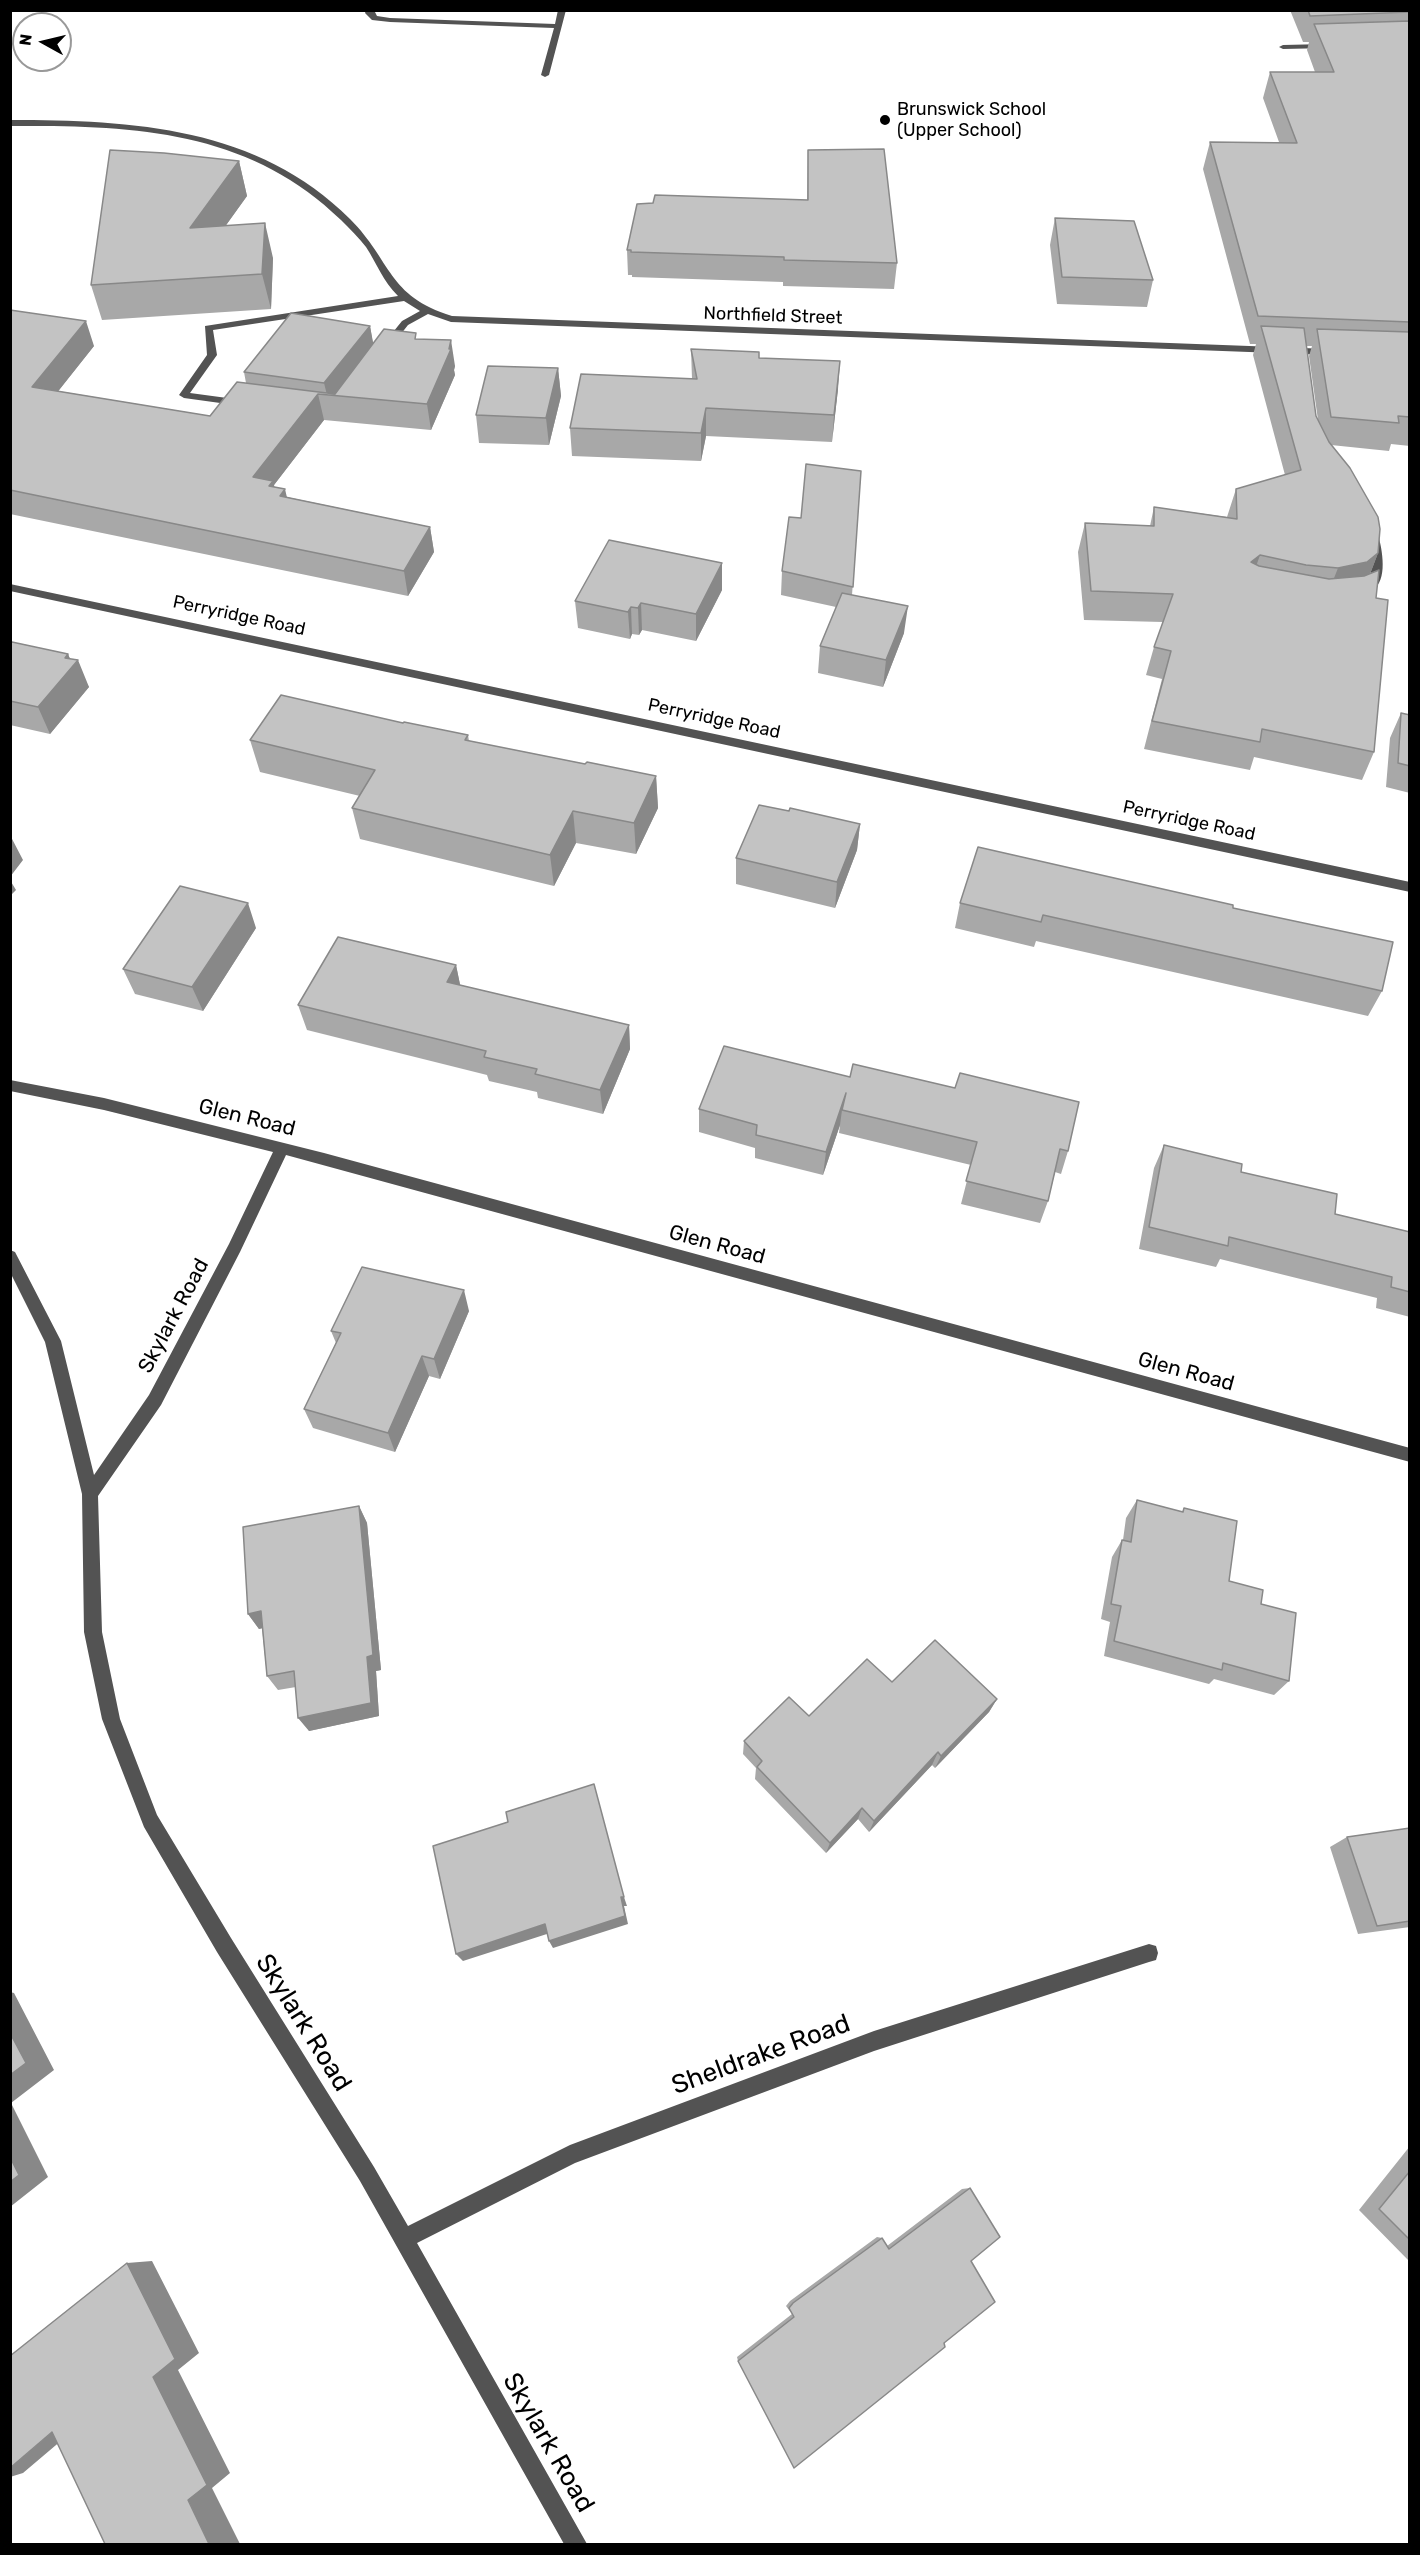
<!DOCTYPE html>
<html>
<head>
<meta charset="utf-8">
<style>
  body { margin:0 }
  #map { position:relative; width:1420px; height:2555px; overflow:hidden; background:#fff; font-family:Rubik,sans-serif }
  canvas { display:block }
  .frame { position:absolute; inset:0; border:12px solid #000; pointer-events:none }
  .north { position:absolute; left:12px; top:12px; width:60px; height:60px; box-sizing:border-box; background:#fff; border:2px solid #999; border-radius:50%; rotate:278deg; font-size:16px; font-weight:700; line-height:24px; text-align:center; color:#000 }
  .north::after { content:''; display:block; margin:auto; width:21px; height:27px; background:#000; clip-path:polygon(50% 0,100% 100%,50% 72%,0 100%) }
</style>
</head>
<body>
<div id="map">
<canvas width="1420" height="2555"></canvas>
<div class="frame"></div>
<div class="north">N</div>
</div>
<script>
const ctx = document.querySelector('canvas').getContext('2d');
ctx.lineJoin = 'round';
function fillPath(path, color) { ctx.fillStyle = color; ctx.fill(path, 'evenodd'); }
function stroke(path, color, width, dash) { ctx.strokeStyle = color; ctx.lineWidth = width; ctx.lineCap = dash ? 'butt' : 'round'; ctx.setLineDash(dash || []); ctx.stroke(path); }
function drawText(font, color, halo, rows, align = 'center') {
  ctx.font = font + ' Rubik,sans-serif'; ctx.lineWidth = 5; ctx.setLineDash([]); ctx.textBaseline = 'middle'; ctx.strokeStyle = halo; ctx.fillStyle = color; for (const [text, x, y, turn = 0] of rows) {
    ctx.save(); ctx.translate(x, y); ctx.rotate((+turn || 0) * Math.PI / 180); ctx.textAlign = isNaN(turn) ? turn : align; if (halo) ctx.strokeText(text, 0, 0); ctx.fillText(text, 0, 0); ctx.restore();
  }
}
const minor = new Path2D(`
  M366 10H374L377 16 390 18 555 24 558 10H566L549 75 545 77 541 75 554 28 390 22 372 20 365 13Z
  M1326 44 1330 46 1329 48 1283 49 1279 47 1283 45Z
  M10 120C133 120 258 127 350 219 392 261 387 296 452 316L1329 349 1334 352 1329 355 451 322 428 314 408 325 389 349H383L381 347 402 321 420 311 404 301 213 330 217 355 190 393 242 400 247 403 242 406 184 398 179 395 207 355 205 326 398 296C383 281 377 264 366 247 359 238 350 229 341 220 249 130 133 125 10 126Z
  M1374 535 1379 538C1383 554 1388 585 1369 592L1363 589 1371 572 1369 538Z
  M10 584 1410 882V892L10 591Z
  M10 1080 104 1098 324 1153 1410 1448V1462L286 1155 240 1252 161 1405 98 1496 102 1632 120 1719 157 1815 231 1938 374 2167 408 2226 570 2145 874 2031 1149 1944 1156 1946 1158 1953 1156 1960 1149 1962 874 2051 575 2163 417 2243 587 2544H564L360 2181 217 1952 144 1827 102 1719 84 1632 82 1494 45 1342 10 1272V1250L15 1252 61 1341 94 1475 149 1395 229 1244 273 1152 104 1110 10 1091Z`);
const wall = new Path2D(`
  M1290 10H1410V446L1391 444 1389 451 1331 445 1378 553 1370 574 1376 598 1374 752 1362 780 1254 757 1250 770 1144 749 1162 679 1146 675 1154 647 1163 622 1084 620 1078 552 1085 523 1150 526 1154 507 1227 517 1236 489 1285 475 1253 355 1256 344H1250L1203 169 1210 142H1279L1263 98 1270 72H1315L1307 50 1309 42H1303ZM1306 346H1312L1309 356 1318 420 1316 416Z
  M808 150 897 263 894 289 783 286V282L632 277V275H628L627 250 807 200Z
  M239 161 247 196 226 225 273 258 271 309 102 320 91 285Z
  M1055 218 1153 280 1147 307 1057 304 1050 245Z
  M10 310 94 346 58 391 210 416 246 383 244 372 370 326 373 344 416 339 455 366 454 370 455 375 431 430 324 420 274 485V487L287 497 430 527 434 552 408 596 10 514Z
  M691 349 759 358 838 389 832 442 706 436 701 461 572 456 570 428 692 379Z
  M558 368 561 396 549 445 479 443 476 415Z
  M861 471 852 595 904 633 883 687 818 673 820 646 836 607 781 595 782 571 801 518Z
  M722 563V590L696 641 642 630 639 635 632 634 630 639 578 628 575 601Z
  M10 644 68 654 70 659 89 687 50 734 10 725Z
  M1401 713 1410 715V793L1386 787 1390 738Z
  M403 723 468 735 469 741 585 764 656 776 658 808 636 854 576 843 554 886 360 839 352 808 360 796 260 772 250 740Z
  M789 811 860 824 857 850 835 908 736 884V858Z
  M960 903 1233 908 1382 991 1368 1016 1036 941 1034 947 955 928Z
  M256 928 203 1011 135 994 123 969Z
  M456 965 460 985 629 1025 630 1049 603 1114 538 1098 537 1092 489 1081 487 1075 307 1030 298 1005Z
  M850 1077 955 1088 1068 1151 1061 1174 1055 1172 1048 1201 1040 1223 961 1204 971 1165 839 1133 840 1125 823 1175 755 1158V1148L699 1132V1109Z
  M1164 1145 1241 1172 1335 1214 1410 1232V1317L1376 1308 1377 1298 1220 1259 1216 1267 1139 1249 1154 1168Z
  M469 1311 440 1379 429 1376 395 1452 313 1428 304 1409 336 1343 331 1331Z
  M1137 1500 1182 1512 1184 1508 1229 1581 1261 1604 1289 1681 1274 1695 1214 1679 1209 1684 1104 1656 1110 1622 1101 1619 1112 1557 1122 1540H1123L1126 1518Z
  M359 1506 367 1523 381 1670 376 1671 379 1716 309 1731 296 1687 278 1690 267 1676 262 1628 259 1629 248 1614Z
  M892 1682 997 1699 989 1712 935 1768 932 1765 869 1832 858 1819 826 1853 755 1779 756 1768 743 1754 744 1741 809 1716Z
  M1410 1828V1927L1358 1934 1330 1847 1347 1837Z
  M1410 2146V2262L1359 2210Z
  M970 2188 1000 2237 738 2361 737 2357 792 2314 786 2306 790 2301 877 2237 882 2238 887 2246 962 2189Z`);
const shadedWall = new Path2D(`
  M239 161 247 196 199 263 190 228Z
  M265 223 273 258 271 309 262 274Z
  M86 321 94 346 41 413 32 387Z
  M370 326 375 353 341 396 327 395 324 383Z
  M451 340 455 366 454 370 455 375 431 430 427 404 449 349Z
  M840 361 838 389 832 442 834 415Z
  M558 368 561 396 549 445 546 418Z
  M318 394 324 420 274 485 279 507 253 477Z
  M706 408V436L701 461V433Z
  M285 489 291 515 280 496Z
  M430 527 434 552 408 596 404 571Z
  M1378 553 1367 582 1327 596 1338 568Z
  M1260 555 1250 584 1251 562Z
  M722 563V590L696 641V614Z
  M641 603 642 630 639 635 638 608Z
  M908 606 904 633 883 687 886 660Z
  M631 607 632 634 630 639 628 612Z
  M68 654 73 666 78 660 89 687 50 734 38 707 65 658Z
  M656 776 658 808 636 854 634 823Z
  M573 811 576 843 554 886 550 855Z
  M860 824 857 850 835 908 837 882Z
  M10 835 23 860 10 877Z
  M10 880 16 890 10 896Z
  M248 903 256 928 203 1011 192 987Z
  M456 965 461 989 447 982Z
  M629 1025 630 1049 603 1114 600 1090Z
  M846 1093 842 1110 840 1125 823 1175 826 1152Z
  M464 1290 469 1311 440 1379 434 1359Z
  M422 1356 429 1376 395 1452 388 1433Z
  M359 1506 367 1523 381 1670 376 1671 379 1716 309 1731 298 1718 367 1657Z
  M261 1611 272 1626 259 1629 248 1614Z
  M997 1699 989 1712 935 1768 941 1756Z
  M938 1752 932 1765 869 1832 874 1821Z
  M862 1808 858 1819 826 1853 830 1843Z
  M621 1897H624L627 1906H624L628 1924 553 1948 549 1941Z
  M545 1924 550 1933 463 1961 456 1954Z
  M10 1992 14 1993 54 2070 11 2103 48 2177 10 2207Z
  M152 2261 199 2353 178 2370 230 2473 212 2488 240 2544H209L188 2500 153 2377 127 2263Z
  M82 2423 23 2473 10 2477V2468L52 2432Z`);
const building = new Path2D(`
  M1308 10H1410V12L1310 16Z
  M1410 21V322L1258 316 1210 142 1297 143 1270 72H1334L1314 24Z
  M884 149 897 263 784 260V257L631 252V250H627L637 204 653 203 655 195 808 200V150Z
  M110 150 164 153 239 161 190 228 265 223 262 274 91 285Z
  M1055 218 1134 221 1153 280 1062 277Z
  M10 310 86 321 32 387 210 416 237 382 335 394 384 329 416 333 415 339 451 340 449 349H451L427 404 318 394 253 477 273 481 269 486 285 489 280 496 430 527 404 571 10 490Z
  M291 313 370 326 324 383 244 372Z
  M1261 326 1304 328 1316 416 1329 442 1350 468 1378 517 1380 529 1378 553 1367 562 1338 568 1306 565 1260 555 1251 562 1259 566 1329 579 1364 576 1379 570 1376 598 1388 600 1374 752 1262 729 1260 742 1152 721 1171 651 1154 647 1173 594 1091 591 1085 523 1154 526V507L1237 519 1236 489 1301 470Z
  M1317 329 1410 332V417L1398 416 1399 423 1331 417Z
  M691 349 759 352V358L840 361 834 415 706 408 701 433 570 428 581 374 697 379Z
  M488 366 558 368 546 418 476 415Z
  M806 464 861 471 853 587 782 571 789 517 801 518Z
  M609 540 722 563 696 614 641 603 638 608 631 607 628 612 575 601Z
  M842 593 908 606 886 660 820 646Z
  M12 642 68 654 65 658 78 660 38 707 10 701V644Z
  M281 695 403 723 404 722 468 735 465 740 585 764 587 762 656 776 634 823 573 811 550 855 352 808 375 770 250 740Z
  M1401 713 1410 715V766L1398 763Z
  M759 805 789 811 790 808 860 824 837 882 736 858Z
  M978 847 1233 905V908L1393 942 1382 991 1043 915 1041 922 960 903Z
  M180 886 248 903 192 987 123 969Z
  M338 937 456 965 447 982 629 1025 600 1090 535 1074 537 1069 484 1057 486 1051 298 1005Z
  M724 1046 850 1077 853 1064 955 1088 960 1073 1079 1102 1068 1151 1060 1149 1048 1201 966 1181 977 1142 842 1110 846 1093 826 1152 756 1135 757 1125 699 1109Z
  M1164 1145 1242 1164 1241 1172 1337 1194 1335 1214 1410 1232V1292L1391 1287 1392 1277 1229 1237 1228 1246 1149 1227Z
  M362 1267 464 1290 434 1359 422 1356 388 1433 304 1409 341 1333 331 1331Z
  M1137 1500 1183 1512 1184 1508 1237 1521 1229 1581 1263 1590 1261 1604 1296 1613 1289 1681 1223 1663 1222 1670 1114 1641 1121 1606 1111 1604 1122 1540 1131 1542Z
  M359 1506 373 1655 367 1657 371 1703 298 1718 294 1671 267 1676 261 1611 248 1614 243 1527Z
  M935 1640 997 1699 941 1756 938 1752 874 1821 862 1808 830 1843 757 1767 762 1761 744 1741 789 1697 809 1716 867 1659 892 1682Z
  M594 1784 624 1897H621L625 1916 549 1941 545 1924 456 1954 433 1846 508 1822 506 1812Z
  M1410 1828V1921L1377 1926 1347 1837Z
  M10 2033 26 2063 10 2075Z
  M10 2157 19 2175 10 2182Z
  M1410 2171V2240L1379 2209Z
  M970 2188 1000 2237 971 2261 995 2302 944 2343 945 2347 794 2468 738 2361 794 2317 789 2308 793 2303 882 2238 889 2249Z
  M127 2263 175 2359 153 2377 207 2485 188 2500 209 2544H105L52 2432 10 2468V2356Z`);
const markers = [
  [885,120,6,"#000"]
];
const farPoinames = [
  ["Brunswick School",897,110],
  ["(Upper School)",897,131]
];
const farStreetnames = [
  ["Northfield Street",773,316,2],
  ["Perryridge Road",239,616,12],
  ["Perryridge Road",714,719,12],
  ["Perryridge Road",1189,821,12]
];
const streetNames = [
  ["Glen Road",247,1118,14],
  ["Glen Road",717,1245,15],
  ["Skylark Road",174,1316,-62],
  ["Glen Road",1186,1372,15]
];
const nearStreetnames = [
  ["Skylark Road",303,2023,58],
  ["Sheldrake Road",761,2055,-20],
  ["Skylark Road",548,2443,60]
];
fillPath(minor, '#535353');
fillPath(wall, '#a8a8a8');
fillPath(shadedWall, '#888');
fillPath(building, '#c3c3c3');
stroke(building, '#888', 1.5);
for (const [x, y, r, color] of markers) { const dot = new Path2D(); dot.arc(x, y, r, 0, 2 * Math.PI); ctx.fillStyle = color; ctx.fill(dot); stroke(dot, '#fff', 2); }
drawText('18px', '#000', '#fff', farPoinames, 'left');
drawText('18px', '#000', '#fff', farStreetnames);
drawText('21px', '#000', '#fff', streetNames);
drawText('26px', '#000', '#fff', nearStreetnames);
</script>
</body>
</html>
